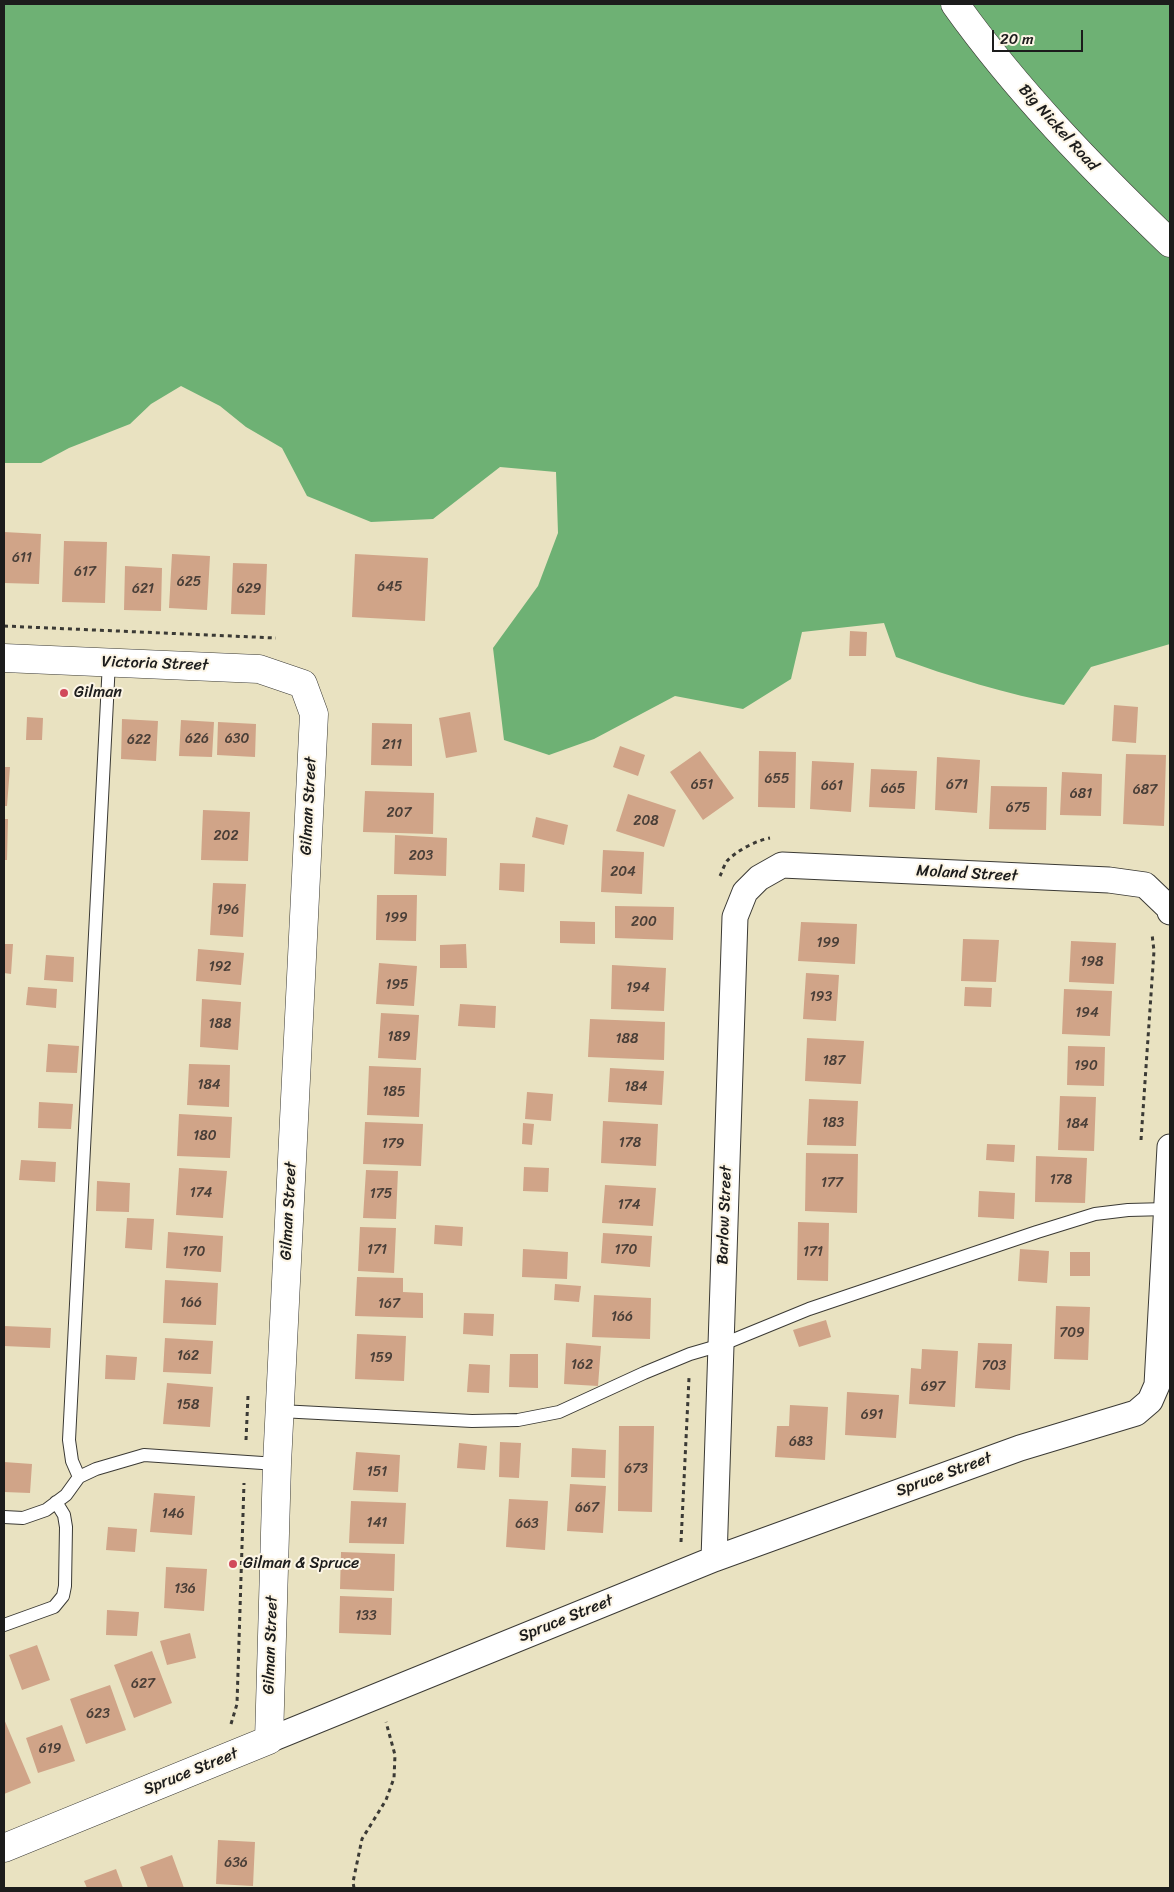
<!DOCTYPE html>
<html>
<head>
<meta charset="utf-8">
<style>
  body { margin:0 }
  #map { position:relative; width:1174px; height:1892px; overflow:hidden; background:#e9e2c1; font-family:Sriracha,sans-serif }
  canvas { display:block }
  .frame { position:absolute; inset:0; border:5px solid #1c1c1c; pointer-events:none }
  .scale { position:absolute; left:992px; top:30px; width:91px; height:22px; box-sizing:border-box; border:2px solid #1c1c1c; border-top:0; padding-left:6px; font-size:15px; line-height:18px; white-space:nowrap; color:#1c1c1c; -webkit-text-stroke:4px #fcf5e5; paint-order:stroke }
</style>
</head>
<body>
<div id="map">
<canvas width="1174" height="1892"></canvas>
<div class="frame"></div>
<div class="scale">20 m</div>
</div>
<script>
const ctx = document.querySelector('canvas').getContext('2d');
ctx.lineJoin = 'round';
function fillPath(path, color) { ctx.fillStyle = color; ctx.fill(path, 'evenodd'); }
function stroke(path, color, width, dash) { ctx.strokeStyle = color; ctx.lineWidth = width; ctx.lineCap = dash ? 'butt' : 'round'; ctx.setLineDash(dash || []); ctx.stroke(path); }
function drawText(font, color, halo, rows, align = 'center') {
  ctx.font = font + ' Sriracha,sans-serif'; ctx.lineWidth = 4; ctx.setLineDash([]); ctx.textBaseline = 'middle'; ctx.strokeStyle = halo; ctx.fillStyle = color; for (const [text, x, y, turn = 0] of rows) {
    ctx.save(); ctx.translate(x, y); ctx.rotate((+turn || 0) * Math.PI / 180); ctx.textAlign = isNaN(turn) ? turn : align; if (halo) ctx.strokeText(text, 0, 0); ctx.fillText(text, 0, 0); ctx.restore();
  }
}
const forest = new Path2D(`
  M4 4H1170V644L1091 667 1064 705C1006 694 951 677 896 657L884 623 802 632 791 679 743 709 675 696 594 739 549 755 504 740 493 648 538 586 558 533 556 472 500 467 433 519 371 522 307 496 282 448 246 427 220 406 181 386 151 404 130 424 69 448 41 463H4Z`);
const building = new Path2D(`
  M4 532 41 534 39 584 4 583Z
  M64 541 107 542 105 603 62 602Z
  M172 554 210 556 207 610 169 608Z
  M355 554 428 558 425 621 352 617Z
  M233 563 267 564 265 615 231 614Z
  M125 566 162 568 161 611 124 610Z
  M850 631 867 632 866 656H849Z
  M1114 705 1138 707 1136 743 1112 741Z
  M470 712 477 752 446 758 439 718Z
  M27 717 43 718 42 740H26Z
  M122 719 158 721 156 761 121 759Z
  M181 720 214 722 212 757 179 756Z
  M218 722 256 724 255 757 217 755Z
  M372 723 412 724V766L371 765Z
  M620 746 645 755 638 776 613 767Z
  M700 751 734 798 703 820 670 772Z
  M759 751 796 752 795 808 758 807Z
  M1126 754 1166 755 1164 826 1123 824Z
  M937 757 980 760 977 813 935 810Z
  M812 761 854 763 851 812 810 809Z
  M4 767H10L7 806H4Z
  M871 769 917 771 915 809 869 807Z
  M1062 772 1102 774 1101 816 1060 815Z
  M991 786 1047 787 1046 830 989 829Z
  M365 791 434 793 433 834 363 832Z
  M628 794 676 810 664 847 616 831Z
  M203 810 250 812 248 861 201 860Z
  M536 817 568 825 564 845 532 837Z
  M4 819H8L7 860H4Z
  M395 835 447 838 446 876 394 874Z
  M603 850 644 852 642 894 601 892Z
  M500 863 525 864 524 892 499 890Z
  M213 883 246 884 243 937 210 935Z
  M377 895H417L416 941 376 940Z
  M615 906 674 907 673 940 615 938Z
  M560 921 595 922V944L560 943Z
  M801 922 857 924 855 964 798 961Z
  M963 939 999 940 996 982 961 981Z
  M1071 941 1116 943 1114 984 1069 982Z
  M4 944H13L11 974 4 973Z
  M466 944 467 968H440V945Z
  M198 949 244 953 241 985 196 981Z
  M46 955 74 957 73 982 44 980Z
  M379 963 417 966 414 1006 376 1004Z
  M612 965 666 968 664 1011 611 1009Z
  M806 973 839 975 836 1021 803 1019Z
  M28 987 57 989 56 1008 26 1005Z
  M965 987 992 988 991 1007 964 1006Z
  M1064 989 1112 991 1110 1036 1062 1034Z
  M202 999 241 1002 238 1050 200 1047Z
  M460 1004 496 1006 495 1028 458 1026Z
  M381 1013 419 1015 416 1060 378 1058Z
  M590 1019 665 1022 664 1060 588 1057Z
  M807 1038 864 1041 861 1084 805 1081Z
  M48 1044 79 1046 77 1073 46 1072Z
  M1068 1046 1105 1047 1104 1086 1067 1085Z
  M189 1064 230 1065 229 1107 187 1105Z
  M369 1066 421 1068 419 1117 367 1115Z
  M610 1068 664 1071 662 1105 608 1102Z
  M527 1092 553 1094 551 1121 525 1119Z
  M1060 1096 1096 1097 1094 1151 1058 1150Z
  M809 1099 858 1101 856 1146 807 1145Z
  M39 1102 73 1104 71 1129 38 1128Z
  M179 1114 232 1117 230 1158 177 1156Z
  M603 1121 658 1124 656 1166 601 1163Z
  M365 1122 423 1124 421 1166 363 1164Z
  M523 1123 534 1124 532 1145 522 1144Z
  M987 1144 1015 1145 1014 1162 986 1160Z
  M806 1153 858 1154 857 1213 805 1211Z
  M1036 1156 1087 1158 1085 1203 1035 1202Z
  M21 1160 56 1162 55 1182 19 1180Z
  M524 1167 549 1168 548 1192 523 1191Z
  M179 1168 227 1171 223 1218 176 1215Z
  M366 1170 398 1171 396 1219 363 1218Z
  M97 1181 130 1183 129 1212 96 1211Z
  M605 1185 656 1188 653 1226 602 1223Z
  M979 1191 1015 1193 1014 1219 978 1217Z
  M127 1218 154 1219 152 1250 125 1248Z
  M798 1222 829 1223 828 1281 797 1280Z
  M435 1225 463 1227 462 1246 434 1244Z
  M360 1227 396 1228 394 1273 358 1271Z
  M168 1232 223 1236 221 1272 166 1268Z
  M603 1233 652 1236 650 1267 601 1263Z
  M523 1249 568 1252 567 1279 522 1277Z
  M1020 1249 1049 1251 1047 1283 1018 1281Z
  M1070 1252H1090V1276H1070Z
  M357 1277 403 1278V1292L423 1293V1318L355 1316Z
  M165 1280 218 1283 216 1325 163 1323Z
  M555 1284 581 1286 579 1302 554 1300Z
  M594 1295 651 1298 650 1339 592 1337Z
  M1056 1306 1090 1307 1088 1360 1054 1359Z
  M464 1313 494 1314 493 1336 463 1334Z
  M826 1320 831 1337 799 1347 793 1330Z
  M4 1326 51 1328 50 1348 4 1346Z
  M357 1334 406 1336 404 1381 355 1379Z
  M165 1338 213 1341 211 1374 163 1372Z
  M566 1343 601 1346 598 1386 564 1384Z
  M978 1343 1012 1344 1010 1390 975 1388Z
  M922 1349 958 1351 955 1407 909 1404 911 1368 921 1369Z
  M510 1354H538V1388L509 1387Z
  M106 1355 137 1357 135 1380 105 1379Z
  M469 1364 490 1365 489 1393 467 1392Z
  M167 1383 213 1387 210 1427 163 1424Z
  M847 1392 899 1395 896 1438 845 1435Z
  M790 1405 828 1407 825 1460 775 1457 777 1426H789Z
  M619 1426H654L652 1512 618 1511Z
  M500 1442 521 1443 519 1478 499 1477Z
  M459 1443 487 1446 485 1470 457 1468Z
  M572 1448 606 1450 605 1478 571 1477Z
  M356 1452 400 1455 398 1492 353 1490Z
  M4 1462 32 1464 30 1493 4 1492Z
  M570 1484 606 1486 603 1533 567 1531Z
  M154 1493 195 1496 192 1535 150 1532Z
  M509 1499 548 1501 545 1550 506 1547Z
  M351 1501 406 1503 404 1544 349 1543Z
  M108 1527 137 1529 135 1552 106 1550Z
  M341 1552 395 1554 394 1591 340 1589Z
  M166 1567 207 1569 204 1611 164 1608Z
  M340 1596 392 1598 391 1635 339 1633Z
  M107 1610 139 1612 137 1636 106 1635Z
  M190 1633 196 1658 167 1665 160 1641Z
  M37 1645 50 1680 22 1690 9 1655Z
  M152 1651 172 1703 134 1718 114 1665Z
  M110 1685 126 1730 86 1744 70 1699Z
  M4 1719 31 1783 4 1794Z
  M62 1725 75 1761 38 1773 26 1738Z
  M218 1840 255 1842 253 1886 216 1884Z
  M172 1855 184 1888H148L140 1867Z
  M116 1869 123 1888H87L84 1881Z`);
const path = new Path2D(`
  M4 626 276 638
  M720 876C722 872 724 865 727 861 736 851 757 840 770 838
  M1141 1140 1154 951 1152 934
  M246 1440 248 1396
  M681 1542 689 1378
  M231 1724 237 1704 244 1483
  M354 1888 353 1882 362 1839 386 1800 394 1778 395 1755 386 1722`);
const service = new Path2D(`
  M280 1411 472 1421 518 1420 559 1412 644 1373 690 1354 721 1345 809 1309 1037 1232 1095 1214 1128 1210 1167 1209
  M79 1477 72 1461 69 1440 109 662
  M4 1517 23 1518 46 1510 66 1495 79 1477 96 1469 144 1455 277 1464
  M4 1625 54 1607 63 1596 65 1586 66 1527 64 1515 56 1502`);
const minor = new Path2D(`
  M714 1559 735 917 745 892 759 878 782 865 1109 880 1145 885 1169 908 1170 912
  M269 1740 714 1559 1020 1448 1136 1413 1150 1401 1157 1385 1170 1147`);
const tertiary = new Path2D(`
  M4 658 259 669 303 684 314 714 277 1464 269 1740 4 1848`);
const secondary = new Path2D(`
  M955 4C1017 91 1093 169 1170 243`);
const markers = [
  [64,693,5,"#d1495b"],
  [233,1564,5,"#d1495b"]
];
const numberNames = [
  ["611",22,558],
  ["617",85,572],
  ["625",189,582],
  ["645",390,587],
  ["621",143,589],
  ["629",249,589],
  ["626",197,739],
  ["630",237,739],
  ["622",139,740],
  ["211",392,745],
  ["655",777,779],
  ["651",702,785],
  ["671",957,785],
  ["661",832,786],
  ["665",893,789],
  ["687",1145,790],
  ["681",1081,794],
  ["675",1018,808],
  ["207",399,813],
  ["208",646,821],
  ["202",226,836],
  ["203",421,856],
  ["204",623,872],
  ["196",228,910],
  ["199",396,918],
  ["200",644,922],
  ["199",828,943],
  ["198",1092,962],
  ["192",220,967],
  ["195",397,985],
  ["194",638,988],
  ["193",821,997],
  ["194",1087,1013],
  ["188",220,1024],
  ["189",399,1037],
  ["188",627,1039],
  ["187",834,1061],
  ["190",1086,1066],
  ["184",209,1085],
  ["184",636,1087],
  ["185",394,1092],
  ["183",833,1123],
  ["184",1077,1124],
  ["180",205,1136],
  ["178",630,1143],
  ["179",393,1144],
  ["178",1061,1180],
  ["177",832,1183],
  ["174",201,1193],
  ["175",381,1194],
  ["174",629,1205],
  ["171",377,1250],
  ["170",626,1250],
  ["170",194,1252],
  ["171",813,1252],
  ["166",191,1303],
  ["167",389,1304],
  ["166",622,1317],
  ["709",1072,1333],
  ["162",188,1356],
  ["159",381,1358],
  ["162",582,1365],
  ["703",994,1366],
  ["697",933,1387],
  ["158",188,1405],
  ["691",872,1415],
  ["683",801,1442],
  ["673",636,1469],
  ["151",377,1472],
  ["667",587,1508],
  ["146",173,1514],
  ["141",377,1523],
  ["663",527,1524],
  ["136",185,1589],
  ["133",366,1616],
  ["627",143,1684],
  ["623",98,1714],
  ["619",50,1749],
  ["636",236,1863]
];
const streetNames = [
  ["Big Nickel Road",1058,128,48],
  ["Victoria Street",155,664,2],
  ["Gilman Street",309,806,-87],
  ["Moland Street",967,874,3],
  ["Gilman Street",289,1211,-87],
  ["Barlow Street",725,1215,-88],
  ["Spruce Street",944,1475,-20],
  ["Spruce Street",566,1619,-22],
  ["Gilman Street",271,1645,-88],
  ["Spruce Street",191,1772,-22]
];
const poiNames = [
  ["Gilman",74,693],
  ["Gilman & Spruce",243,1564]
];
fillPath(forest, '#6eb174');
fillPath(building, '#d0a488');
stroke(service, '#3b3a35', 14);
stroke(minor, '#3b3a35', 27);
stroke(tertiary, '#3b3a35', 29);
stroke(secondary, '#3b3a35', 29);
stroke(path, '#3b3a35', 3, [4, 4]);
stroke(service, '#fff', 12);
stroke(minor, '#fff', 25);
stroke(tertiary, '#fff', 28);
stroke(secondary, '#fff', 28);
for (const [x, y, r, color] of markers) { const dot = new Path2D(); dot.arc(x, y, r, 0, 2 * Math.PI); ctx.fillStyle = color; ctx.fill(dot); stroke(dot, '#fcf5e5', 2); }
drawText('14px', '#493e37', null, numberNames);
drawText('16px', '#1c1c1c', '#fcf5e5', streetNames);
drawText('16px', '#1c1c1c', '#fcf5e5', poiNames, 'left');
</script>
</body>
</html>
